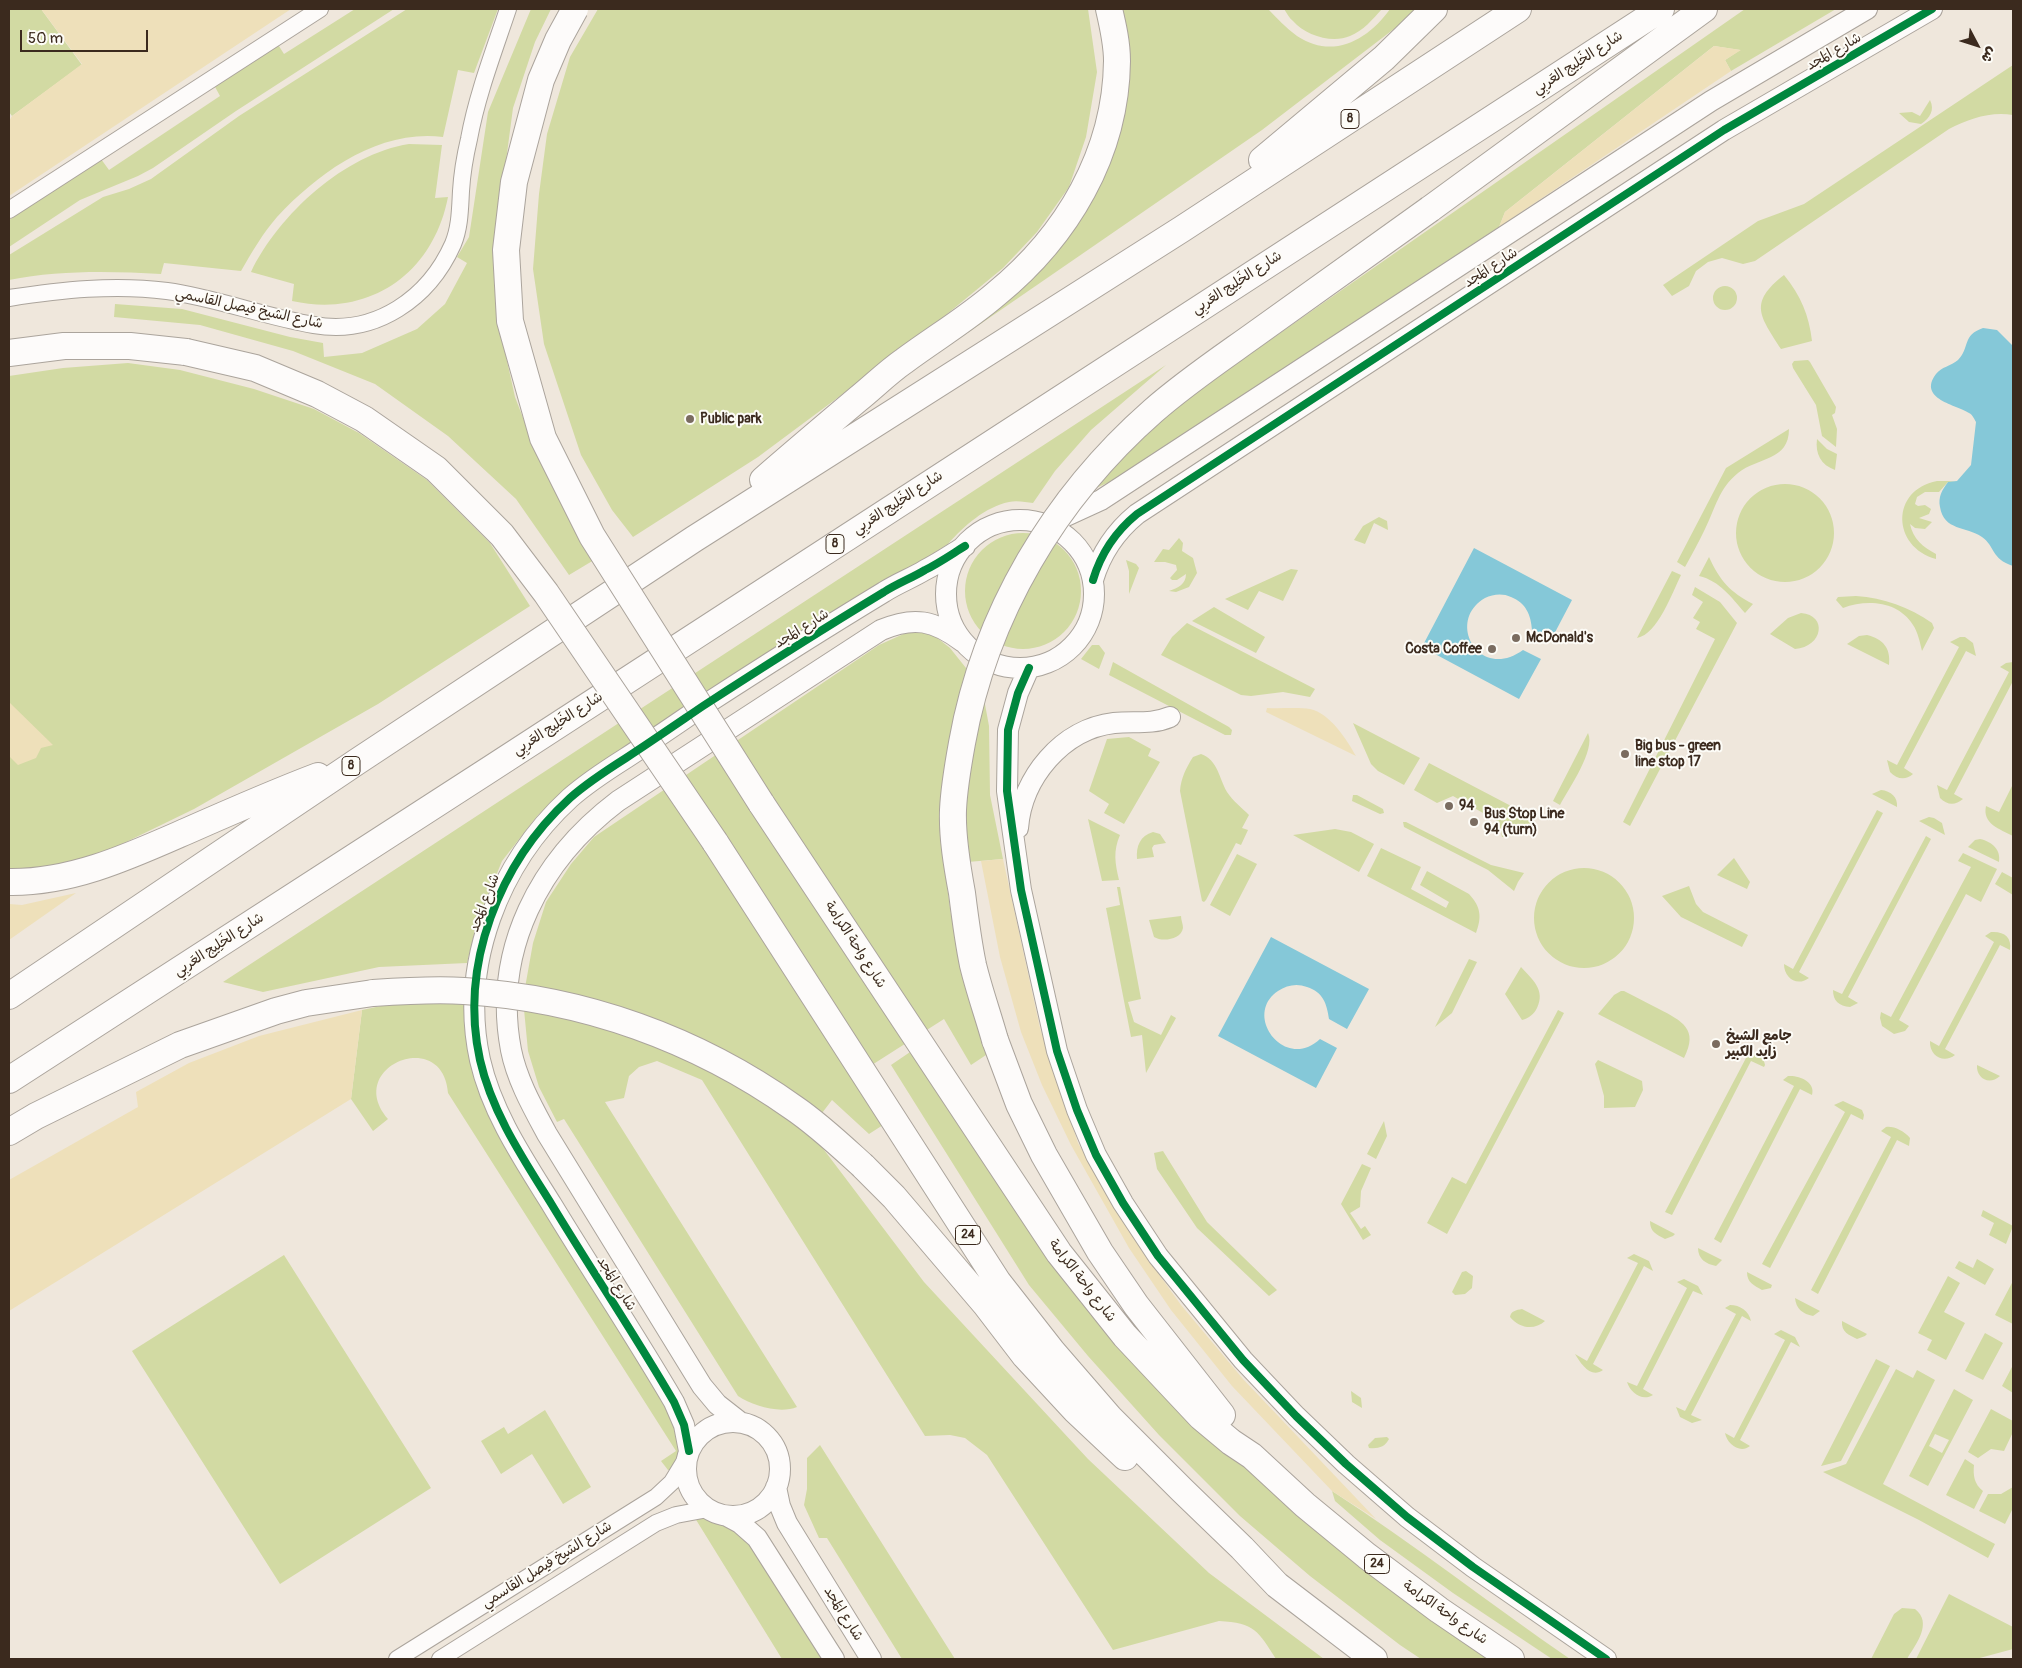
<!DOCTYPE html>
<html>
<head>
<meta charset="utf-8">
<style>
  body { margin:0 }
  #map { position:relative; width:2022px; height:1668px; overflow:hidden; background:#efe7dc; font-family:Pangolin,"Playpen Sans Arabic",sans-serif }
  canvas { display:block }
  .frame { position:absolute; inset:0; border:10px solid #3b2a1e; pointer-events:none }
  .north { position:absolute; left:1952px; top:20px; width:50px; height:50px; -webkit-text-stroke:4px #fdfcf7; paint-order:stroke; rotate:130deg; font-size:14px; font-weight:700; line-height:20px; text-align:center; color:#3b2a1e }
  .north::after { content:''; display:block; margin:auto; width:18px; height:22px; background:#3b2a1e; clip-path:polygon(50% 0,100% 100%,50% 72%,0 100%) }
  .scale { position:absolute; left:20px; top:30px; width:128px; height:22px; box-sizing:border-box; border:2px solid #3b2a1e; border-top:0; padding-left:6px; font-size:15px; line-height:18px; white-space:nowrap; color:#3b2a1e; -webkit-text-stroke:4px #fdfcf7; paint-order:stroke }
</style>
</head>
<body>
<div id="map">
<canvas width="2022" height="1668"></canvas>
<div class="frame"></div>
<div class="north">ش</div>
<div class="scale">50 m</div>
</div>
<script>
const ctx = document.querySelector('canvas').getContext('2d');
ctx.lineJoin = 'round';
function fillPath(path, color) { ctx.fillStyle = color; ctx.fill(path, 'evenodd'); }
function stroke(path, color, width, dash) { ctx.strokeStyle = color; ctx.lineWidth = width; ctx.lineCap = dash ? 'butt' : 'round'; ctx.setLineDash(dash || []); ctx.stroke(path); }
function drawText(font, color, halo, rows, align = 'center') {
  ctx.font = font + ' Pangolin,"Playpen Sans Arabic",sans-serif'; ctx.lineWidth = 4; ctx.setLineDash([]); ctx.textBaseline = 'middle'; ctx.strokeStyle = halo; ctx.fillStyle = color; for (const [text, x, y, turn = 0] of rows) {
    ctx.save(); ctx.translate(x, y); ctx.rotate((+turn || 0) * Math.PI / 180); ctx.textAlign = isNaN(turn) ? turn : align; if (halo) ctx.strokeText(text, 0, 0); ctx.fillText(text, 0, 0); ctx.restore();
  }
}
const green = new Path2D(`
  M9 9H41L82 65 12 116 9 112Z
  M355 9H394L236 111 153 168 138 176 80 200 9 247V220L101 159 109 170 220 96 214 85 277 43 284 54Z
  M407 9H498L474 73 458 70 443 137C379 129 319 172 277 217 263 233 252 252 241 271L164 263 161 274C111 271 58 270 9 280V255L103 197 129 189 151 179 239 116Z
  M531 9H551L535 42 513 108 495 244 501 334 515 397 535 449 594 560 569 575 516 499 448 436 375 384 293 351 200 325 114 317 115 304 182 309 290 337 323 343 324 357 362 353 417 329 445 304 467 263 457 257 469 237 488 112Z
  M598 9H1088L1097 72 1086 137 1069 187 1037 232 1003 268 918 338 758 457 633 537 612 510 581 455 544 344 533 269 539 194 547 134 570 57Z
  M1123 9H1268C1277 18 1286 28 1297 36 1333 60 1368 40 1390 9H1416L1403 22 1262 130 828 429 1019 287 1125 107C1130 73 1129 42 1123 9Z
  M1284 9H1382C1373 19 1363 31 1350 36 1332 44 1305 35 1293 21 1289 18 1287 13 1284 9Z
  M1745 9H1836L1731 71 1725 60 1740 50 1714 46 1505 212 1499 227 1121 477 1089 491 1174 407Z
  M2013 65V115C1991 111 1968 119 1949 129L1755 261 1743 264 1722 258 1708 262 1696 271 1689 286 1672 296 1663 285 1758 221 1804 204Z
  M1930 100C1935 110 1930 118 1921 124L1909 122 1899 113 1912 112 1920 116Z
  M409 144 442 145 435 198 448 197C433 274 369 318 292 301L294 284 251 272C279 214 345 154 409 144Z
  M1784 275C1801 296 1809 315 1812 341L1781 349C1760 316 1748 303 1784 275Z
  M1713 298a12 12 0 1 1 24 0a12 12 0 1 1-24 0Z
  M1808 360 1810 362 1836 407 1835 413 1832 415 1837 429 1836 447 1822 436 1816 405 1793 368 1792 364 1794 361Z
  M128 363 180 370 254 389 314 409 359 433 427 480 490 543 530 606 378 704 194 809 87 861 9 877V376L63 368Z
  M1166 365 1091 430 1055 471 1033 503C1026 502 1016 500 1009 502 985 507 964 526 948 544L596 768 538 815 502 861 477 922 467 963 379 967 263 992 223 982Z
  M1789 429C1789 461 1758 457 1738 473 1719 488 1715 509 1705 529 1699 542 1692 554 1685 567L1677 562 1726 468Z
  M1817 439 1827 449 1837 454 1835 470C1821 465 1815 454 1817 439Z
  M1937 481H1957L1948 482 1939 492H1925L1917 497 1915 504 1918 506 1925 505 1931 509 1929 514 1919 518 1932 522 1925 529 1915 528 1910 524C1913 539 1923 547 1936 554V559C1892 547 1890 490 1937 481Z
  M1736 533a49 49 0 1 1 98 0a49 49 0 1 1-98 0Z
  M1379 517 1387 521 1388 530 1374 523 1365 544 1354 540 1363 526Z
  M965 591a58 58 0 1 1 116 0a58 58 0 1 1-116 0Z
  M1179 538 1183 543 1182 551 1193 558 1197 573 1189 587 1176 592 1169 591C1178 588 1186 584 1186 574L1177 580H1172L1170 578 1177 570 1176 565 1165 562H1154L1163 549 1169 550Z
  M1709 557C1720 581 1730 592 1753 604L1745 613C1731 597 1720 581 1699 576Z
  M1126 560 1136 564 1139 568 1129 594V571Z
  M1291 569 1298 570 1283 601 1259 591 1248 610 1225 599Z
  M1672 571 1681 575C1672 593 1658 634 1637 638Z
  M1695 587 1720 602 1737 623 1630 826 1623 822 1715 639 1696 629 1700 622 1693 618 1703 602 1692 595Z
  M1856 596C1884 598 1909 607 1932 623L1934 628 1922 651C1920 643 1918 632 1913 625 1898 601 1867 599 1843 608L1836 600 1838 597Z
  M1214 607 1265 637 1256 653 1192 621Z
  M1801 613C1828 615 1823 647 1795 649L1770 634 1788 618Z
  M1187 623 1315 689 1310 697 1283 692 1251 696 1241 695 1161 655 1172 637Z
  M908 632 931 633 950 648 982 688 989 726 990 795 1003 859 944 864 951 915 989 1053 971 1065 944 1019 853 1077 883 1125 869 1134 832 1100 809 1130 924 1282 1088 1459 1209 1573 1324 1659H1276C1258 1631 1255 1623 1219 1621L1113 1650 987 1455 965 1438 950 1435 925 1436 702 1080 657 1061 639 1067 629 1076 624 1098 605 1102 797 1407C780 1414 753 1406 738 1396L564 1119 557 1122 539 1087 528 1051 523 999 533 943 546 902 571 864 594 837 879 645Z
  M1867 635C1883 639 1891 648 1889 665L1847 644 1859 636Z
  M1960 637H1965L1973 643 1976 656 1966 651 1904 768 1913 774C1905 781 1897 779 1890 772L1887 760 1897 765 1959 647 1950 642Z
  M1092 645H1099L1105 653 1099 669 1081 659Z
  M1113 662 1229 727 1232 730 1231 735H1225L1109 675Z
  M2013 662V681L1954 794 1963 799C1955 806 1947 805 1940 798L1937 785 1947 790 2009 672 2000 667 2006 663Z
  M1353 723 1420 758 1404 785 1378 771 1371 764Z
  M1588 733C1596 750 1569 788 1560 805L1553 801Z
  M1129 737 1151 749 1148 756 1160 762 1124 824 1104 813 1109 804 1089 791 1107 739Z
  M1201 754C1218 760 1219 778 1227 792 1233 801 1242 808 1249 815L1242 828 1248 830 1241 845 1236 843 1206 900 1204 902 1202 901 1180 791C1181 778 1186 768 1193 757Z
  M1429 763 1534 818 1526 834 1502 837 1499 822 1453 796 1437 803 1414 790Z
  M2013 784V836C2000 829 1982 824 1986 806L1999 812Z
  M1881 790C1891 791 1898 797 1897 807L1872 794Z
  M1353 795H1357L1383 809 1384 813 1380 814 1352 801Z
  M1877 810 1883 813 1799 972 1809 978C1797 987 1784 978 1784 964L1793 969Z
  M1929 817 1934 818 1942 823 1945 835 1919 821Z
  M1088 819 1120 835C1113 851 1115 863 1119 880L1102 881Z
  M1403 822H1406L1491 865 1524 873 1518 882 1514 891 1488 870 1404 827Z
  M1335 829 1351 832 1374 844 1359 872 1293 835Z
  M1153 832 1160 834 1166 843 1154 845 1152 848 1154 857 1137 859C1136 846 1140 836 1153 832Z
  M1926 836 1931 839 1848 997 1858 1003 1850 1007C1839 1006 1833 1001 1833 990L1842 994Z
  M1980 839C1993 842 2001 850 1999 862L1968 847 1975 840Z
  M1381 848 1421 867 1411 889 1446 908 1449 902 1420 885 1427 871 1469 894C1481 907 1482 917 1476 933L1367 876Z
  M1963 853 1997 869 1981 902 1966 894 1899 1020 1909 1026 1905 1031 1894 1034 1882 1026 1880 1018 1881 1012 1891 1017 1971 867 1958 861Z
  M1237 854 1257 864 1230 916 1210 905Z
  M1734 858 1750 882 1747 889 1717 875Z
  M1534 918a50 50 0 1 1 100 0a50 50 0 1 1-100 0Z
  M2002 872 2013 878V895L1995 884Z
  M1689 886 1696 904 1703 912 1748 935 1742 947 1681 917 1662 896Z
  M1117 887H1120L1141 999 1128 1002 1134 1022 1161 1035 1171 1015 1176 1018 1146 1073 1142 1035 1131 1037 1106 908 1120 905Z
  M1181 916C1181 920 1183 924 1183 928 1181 940 1162 942 1154 937L1149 920Z
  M1991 932C2004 931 2012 937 2010 950L2000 945 1945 1049 1955 1055C1944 1064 1929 1056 1930 1041L1939 1046 1994 942 1985 936Z
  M1469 959 1477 962 1452 1013 1435 1027Z
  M1521 967C1532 979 1546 990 1537 1008 1534 1014 1529 1018 1522 1020L1505 994Z
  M1621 991H1624C1636 997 1647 1003 1659 1009 1682 1021 1699 1029 1684 1058L1598 1014 1614 995Z
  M465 999 485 1101 674 1412 683 1456 676 1470H668L661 1461 676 1451 448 1093C443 1026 343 1067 388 1119L373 1131 351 1099 362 1010 395 1003Z
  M1558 1010 1564 1013 1447 1234 1427 1223 1452 1177 1466 1184Z
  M916 1048 1116 1331 1495 1659H1421L1400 1645 1310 1576 1240 1516 1159 1435 1088 1356 1029 1285 891 1065Z
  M1744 1048 1763 1057 1765 1065 1764 1067 1751 1061 1672 1215 1665 1212 1746 1058 1735 1052Z
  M1598 1060 1642 1081 1643 1090 1635 1107 1604 1108V1096L1595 1064Z
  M1977 1065 2000 1076C1989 1086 1976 1078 1977 1065Z
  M1788 1076C1799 1075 1816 1082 1812 1095L1800 1089 1721 1243 1714 1239 1794 1086 1783 1080Z
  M1843 1101 1862 1110 1864 1115 1863 1120 1851 1114 1770 1268 1762 1264 1845 1112 1834 1105Z
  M1384 1121 1387 1136 1376 1159 1367 1154Z
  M1886 1127C1894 1126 1904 1131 1910 1138L1909 1146 1897 1140 1818 1294 1811 1290 1891 1137 1881 1131Z
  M1163 1151 1207 1222 1277 1290 1269 1296 1197 1228 1157 1169 1154 1153Z
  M1362 1164 1371 1168 1361 1191 1360 1207 1350 1213 1361 1229 1365 1226 1371 1235 1363 1240 1341 1204Z
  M1983 1210 2013 1226 2006 1244 1989 1235 1994 1223 1981 1216Z
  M1650 1221 1675 1234 1673 1236 1665 1239C1656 1234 1650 1232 1650 1221Z
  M1698 1248 1722 1260 1716 1266C1706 1264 1698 1259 1698 1248Z
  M1634 1254 1649 1261 1653 1271 1644 1266 1593 1364 1603 1370C1591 1379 1581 1364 1575 1354L1587 1361 1638 1263 1627 1258Z
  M284 1255 431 1488 280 1584 132 1351Z
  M1977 1259 1994 1269 1985 1285 1955 1268 1959 1261 1973 1268Z
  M1466 1271 1473 1276 1472 1288 1465 1294 1455 1295 1452 1292 1462 1272Z
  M1747 1272 1772 1285 1771 1288 1762 1290C1754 1285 1747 1283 1747 1272Z
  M1948 1276 1960 1283 1944 1312 1965 1323 1946 1360 1927 1350 1932 1340 1918 1333Z
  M1684 1279 1698 1286 1703 1295 1693 1291 1643 1389 1653 1395C1642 1402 1630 1392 1627 1382L1637 1386 1687 1288 1677 1282Z
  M2013 1281V1324L1995 1315Z
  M1795 1298 1820 1311 1813 1316C1803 1314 1796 1309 1795 1298Z
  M1730 1305C1740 1305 1749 1311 1751 1321L1742 1316 1691 1415 1702 1420 1692 1423 1680 1417 1676 1407 1685 1411 1736 1314 1725 1308Z
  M1522 1309 1545 1321C1534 1331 1519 1328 1510 1317 1511 1311 1516 1310 1522 1309Z
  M1842 1321 1867 1334 1865 1336 1857 1339C1849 1335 1841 1332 1842 1321Z
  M1781 1330 1795 1337 1800 1347 1791 1342 1740 1440 1750 1446C1740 1454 1727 1444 1725 1433L1734 1438 1785 1340 1774 1334Z
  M1985 1333 2003 1343 1983 1380 1965 1371Z
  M1876 1359 1890 1366 1841 1461 1821 1466Z
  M2013 1365V1393L2002 1386Z
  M1896 1369 1913 1378 1917 1370 1935 1380 1883 1484 1995 1544 1988 1558 1919 1520 1823 1472 1846 1464Z
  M1954 1389 1973 1400 1928 1486 1909 1476ZM1935 1434 1949 1440 1942 1453 1929 1446Z
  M1351 1391 1361 1398 1362 1408 1352 1402Z
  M1991 1409 2013 1421V1432L2004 1451 1991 1449 1978 1458 1968 1452Z
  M545 1410 591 1487 563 1504 532 1454 501 1474 481 1441 504 1427 508 1434Z
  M1387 1437 1389 1439C1385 1447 1378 1449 1369 1448L1368 1445 1375 1438Z
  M820 1445 955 1659H902L827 1538H819L804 1505 807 1489V1458Z
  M1965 1459 1974 1465C1973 1475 1974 1484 1983 1491L1974 1509 1946 1495Z
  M2013 1487V1508L2005 1524 1979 1511 1988 1494H2001Z
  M1332 1491C1414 1544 1490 1604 1570 1659H1552L1453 1593 1380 1540 1335 1501Z
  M703 1502 717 1503 731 1511 824 1659H782L690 1510Z
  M1949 1594 2013 1627V1649L1976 1659H1916Z
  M1902 1608 1915 1609C1933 1623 1916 1644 1907 1659H1871L1894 1614Z`);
const sand = new Path2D(`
  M41 9H291L9 196V121L12 116 82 64Z
  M1714 46 1741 50 1725 60 1731 71 1499 227 1505 212Z
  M9 702 53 745 41 748 36 758 18 765 9 756Z
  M1267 708C1281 709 1297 707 1310 709 1330 713 1347 740 1356 756L1266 712Z
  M1003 859 1040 1028 1078 1143 1138 1245 1181 1305 1243 1379 1376 1519 1332 1491 1232 1386 1171 1310 1129 1248 1071 1145 1042 1085 1021 1032 1000 957 981 861Z
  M76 893 9 940V904L22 905Z
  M362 1010 351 1099 9 1311V1180L138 1107 136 1092 189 1063 259 1036Z`);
const water = new Path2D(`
  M1983 328 1997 330 2013 346V566C1991 559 1995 546 1982 537 1966 526 1944 531 1940 507 1938 497 1942 490 1948 482L1957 481 1971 465 1976 422C1974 419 1973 415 1969 413 1957 405 1917 399 1936 374 1941 367 1951 366 1958 360 1970 348 1962 335 1983 328Z
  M1474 548 1572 600 1551 640 1532 630C1531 615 1526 603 1511 597 1503 593 1493 594 1485 598 1445 621 1479 682 1523 650L1541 659 1519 699 1422 647Z
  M1271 937 1369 989 1347 1029 1329 1019C1327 1004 1323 992 1307 987 1297 983 1287 985 1278 991 1242 1015 1285 1072 1320 1039L1337 1048 1316 1088 1218 1036Z`);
const minor = new Path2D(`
  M9 210 320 9
  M9 298C61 290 114 284 167 291 217 298 265 317 314 325 376 336 429 298 453 244 460 227 460 209 461 191 462 174 465 156 469 139 477 95 494 51 508 9
  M397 1659 656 1497 672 1482 686 1459
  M440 1659 656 1523 676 1515 708 1509`);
const tertiary = new Path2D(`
  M946 594a74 74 0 1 1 148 0a74 74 0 1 1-148 0Z
  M1053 522 1101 500 1711 101 1867 9
  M1093 580C1101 553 1115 532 1137 514L1724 130 1932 9
  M1029 668 1018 693 1008 730 1007 791 1021 890 1057 1051 1077 1110 1096 1155 1123 1203 1158 1256 1243 1360 1296 1416 1346 1464 1407 1517 1473 1567 1606 1659
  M1018 828C1022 778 1062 729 1114 723 1134 721 1151 725 1170 717
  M686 1469a47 47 0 1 1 94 0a47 47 0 1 1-94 0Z
  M740 1422 717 1404 702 1386 547 1134C533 1108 517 1080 511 1050 492 950 540 860 618 801L881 630C914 616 934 620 963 642
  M689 1451 684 1425 674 1402C635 1335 592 1271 552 1205 524 1160 492 1113 480 1060 459 965 499 863 570 798 587 783 607 770 626 758 652 741 678 723 703 706 763 667 823 629 884 592 898 583 912 578 925 570 939 563 952 554 965 546
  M776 1487 780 1506 787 1523 871 1659
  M727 1516 740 1523 757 1538 834 1659`);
const trunk = new Path2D(`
  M1262 160 1384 58 1434 9
  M1430 209 1704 9
  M9 353 64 346H130L186 352
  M763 480C794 453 826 426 858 399 873 387 888 372 904 361 935 338 967 319 996 294 1067 236 1116 154 1117 61 1117 43 1113 26 1109 9
  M761 803 1059 1253 1125 1336 1201 1417 1231 1442 1252 1456 1305 1505 1367 1556 1439 1610 1511 1659
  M715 842 998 1282 1052 1351 1110 1418 1182 1490 1242 1548 1277 1585 1374 1659
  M9 882C72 883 130 856 187 831 230 812 273 793 318 776
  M9 996 358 761 694 539 1182 229 1518 9
  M995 1040 1019 1104 1044 1155 1100 1252 1136 1305 1222 1415
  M9 1080C561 725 1110 365 1661 9
  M9 1132 36 1116 180 1045 276 1011 306 1003 373 993
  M863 1166 894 1197 986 1305 1025 1356 1075 1410 1125 1457`);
const trunkBridge = new Path2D(`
  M575 9 558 40 541 80 514 182 506 250 510 321 543 438 592 536 761 803
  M186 352 255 368 317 394 364 419 436 469 502 535 546 593 715 842
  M373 993C403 991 434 989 464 991 583 998 697 1039 794 1108 819 1125 841 1146 863 1166
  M995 1040C988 1015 979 990 973 965 968 941 965 917 962 893 957 866 952 837 953 810 954 788 958 765 962 743 985 614 1055 497 1153 411 1187 381 1225 356 1261 330 1318 289 1374 249 1430 209`);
const cycleway = new Path2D(`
  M1093 580C1101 553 1115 532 1137 514L1724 130 1932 9
  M1029 668 1018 693 1008 730 1007 791 1021 890 1057 1051 1077 1110 1096 1155 1123 1203 1158 1256 1243 1360 1296 1416 1346 1464 1407 1517 1473 1567 1606 1659
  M689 1451 684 1425 674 1402C635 1335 592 1271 552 1205 524 1160 492 1113 480 1060 459 965 499 863 570 798 587 783 607 770 626 758 652 741 678 723 703 706 763 667 823 629 884 592 898 583 912 578 925 570 939 563 952 554 965 546`);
const markers = [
  [690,419,5,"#7a6c60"],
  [1516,638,5,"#7a6c60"],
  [1492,649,5,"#7a6c60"],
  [1625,754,5,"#7a6c60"],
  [1449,806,5,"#7a6c60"],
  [1474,822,5,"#7a6c60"],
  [1716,1044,5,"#7a6c60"]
];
const shields = [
  [1350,119,18],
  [835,544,18],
  [351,766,18],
  [968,1235,25],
  [1377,1564,25]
];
const shieldNames = [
  ["8",1350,119],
  ["8",835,544],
  ["8",351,766],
  ["24",968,1235],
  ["24",1377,1564]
];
const streetNames = [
  ["شارع المَجد",1834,52,-30],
  ["شارع الخَلِيج العَربِي",1578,63,-33],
  ["شارع المَجد",1491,268,-33],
  ["شارع الخَلِيج العَربِي",1237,283,-33],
  ["شارع الشيخ فيصل القاسمي",249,309,12],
  ["شارع الخَلِيج العَربِي",898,503,-33],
  ["شارع المَجد",802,629,-32],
  ["شارع الخَلِيج العَربِي",558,724,-33],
  ["شارع المَجد",485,903,-69],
  ["شارع الخَلِيج العَربِي",219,945,-33],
  ["شارع واحة الكرامة",855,945,57],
  ["شارع واحة الكرامة",1082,1281,52],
  ["شارع المَجد",616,1284,58],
  ["شارع الشيخ فيصل القاسمي",547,1565,-32],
  ["شارع واحة الكرامة",1445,1613,35],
  ["شارع المَجد",843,1614,58]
];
const poiNames = [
  ["Public park",700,419],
  ["McDonald's",1526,638],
  ["Costa Coffee",1482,649,"right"],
  ["Big bus - green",1635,746],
  ["line stop 17",1635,762],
  ["94",1459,806],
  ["Bus Stop Line",1484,814],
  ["94 (turn)",1484,830],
  ["جامع الشيخ",1726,1036],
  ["زايد الكبير",1726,1052]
];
fillPath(green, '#d2daa3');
fillPath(sand, '#eee0ba');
fillPath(water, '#85c8d8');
stroke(minor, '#aba49c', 18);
stroke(tertiary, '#aba49c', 22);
stroke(trunk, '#aba49c', 28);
stroke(minor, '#fdfbfa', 16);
stroke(tertiary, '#fdfbfa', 20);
stroke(trunk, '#fdfbfa', 26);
stroke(trunkBridge, '#aba49c', 28, []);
stroke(trunkBridge, '#fdfbfa', 26);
stroke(cycleway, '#00873e', 8);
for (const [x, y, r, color] of markers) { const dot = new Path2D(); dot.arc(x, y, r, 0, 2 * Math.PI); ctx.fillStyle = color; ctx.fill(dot); stroke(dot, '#fdfcf7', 2); }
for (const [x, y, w] of shields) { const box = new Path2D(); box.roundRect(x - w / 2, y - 9.5, w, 19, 4); ctx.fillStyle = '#fdfcf7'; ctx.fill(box); stroke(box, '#3b2a1e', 1); }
drawText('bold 12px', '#3b2a1e', null, shieldNames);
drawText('14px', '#3b2a1e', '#fdfcf7', streetNames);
drawText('bold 14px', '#3b2a1e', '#fdfcf7', poiNames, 'left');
</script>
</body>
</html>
